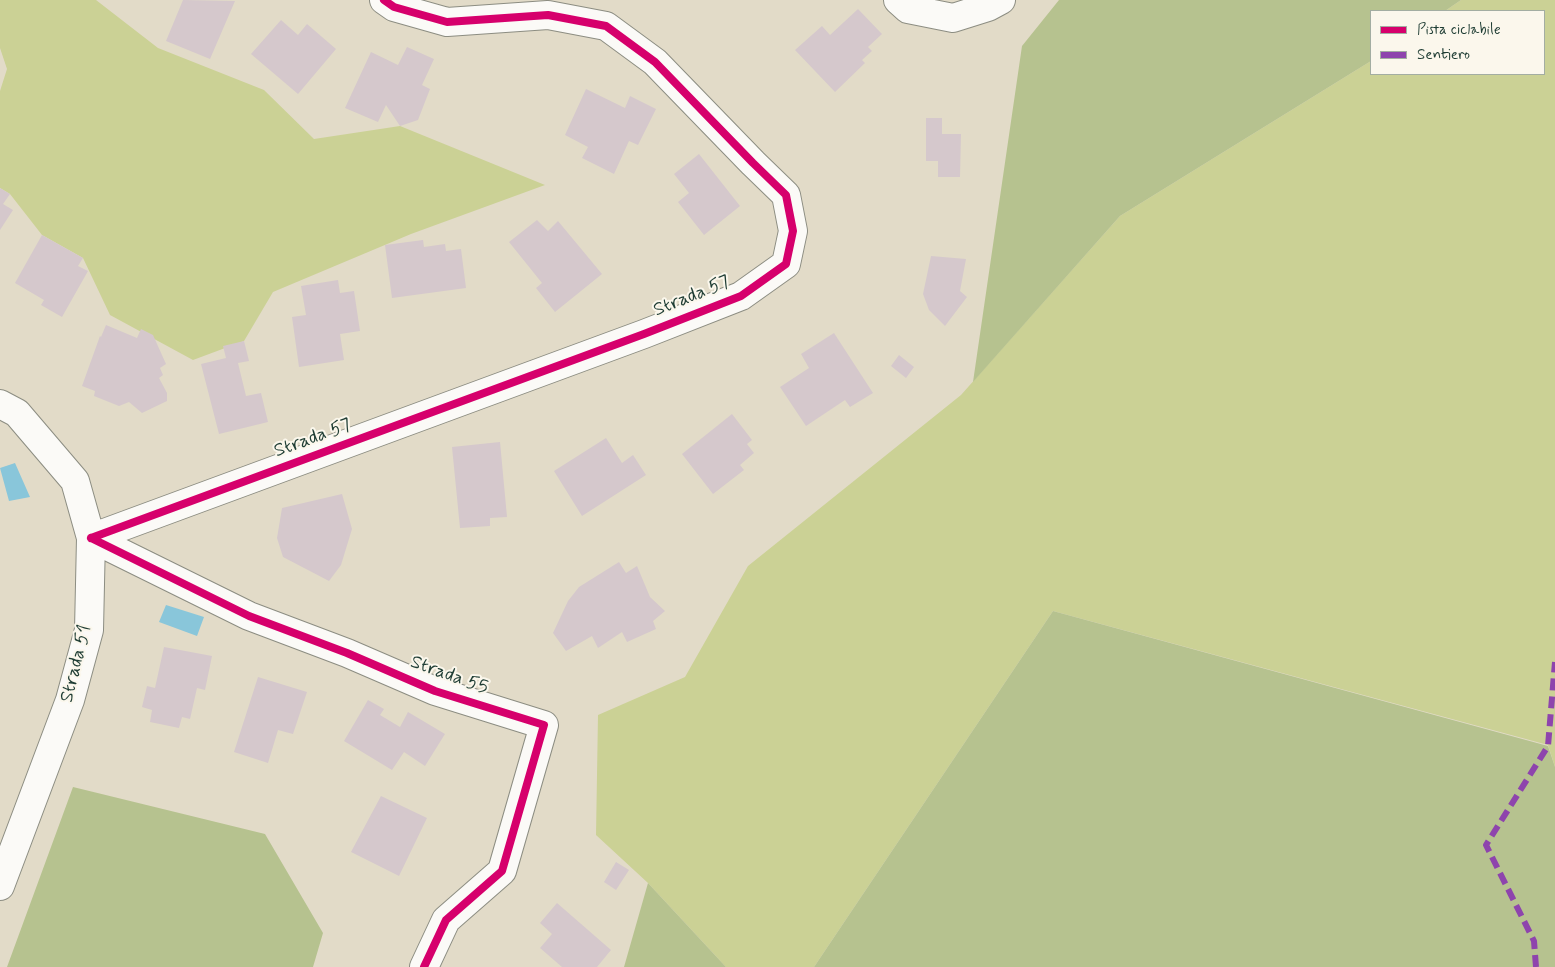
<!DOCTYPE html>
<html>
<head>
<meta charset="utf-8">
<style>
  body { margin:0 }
  #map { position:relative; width:1555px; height:967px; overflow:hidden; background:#e2dbc8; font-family:Mynerve,sans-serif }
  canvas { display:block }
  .legend { position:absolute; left:1370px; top:10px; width:175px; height:65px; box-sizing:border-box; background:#fbf7ec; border:1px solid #a3ada2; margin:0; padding:6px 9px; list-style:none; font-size:15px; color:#1f3d34 }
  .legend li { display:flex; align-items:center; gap:10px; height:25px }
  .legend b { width:25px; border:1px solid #a3ada2 }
</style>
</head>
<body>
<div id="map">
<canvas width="1555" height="967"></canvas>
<ul class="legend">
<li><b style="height:6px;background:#d6006c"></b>Pista ciclabile</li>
<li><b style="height:6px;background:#8e44ad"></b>Sentiero</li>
</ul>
</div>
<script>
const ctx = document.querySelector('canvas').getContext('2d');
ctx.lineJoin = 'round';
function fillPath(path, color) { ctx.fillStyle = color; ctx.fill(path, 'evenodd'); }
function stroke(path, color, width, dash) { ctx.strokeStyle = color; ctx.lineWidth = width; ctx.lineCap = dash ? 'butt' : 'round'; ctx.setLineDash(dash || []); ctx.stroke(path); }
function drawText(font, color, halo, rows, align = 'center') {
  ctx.font = font + ' Mynerve,sans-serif'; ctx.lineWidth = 4; ctx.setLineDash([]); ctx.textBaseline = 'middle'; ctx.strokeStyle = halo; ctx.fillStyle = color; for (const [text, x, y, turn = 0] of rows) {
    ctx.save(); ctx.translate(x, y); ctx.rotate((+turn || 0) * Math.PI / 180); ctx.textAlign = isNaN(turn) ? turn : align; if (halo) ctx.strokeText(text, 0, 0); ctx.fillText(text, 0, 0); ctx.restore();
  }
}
const green = new Path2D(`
  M0 0H96L158 48 264 90 314 139 400 126 545 185 411 234 273 292 244 341 193 360 110 315 83 258 42 235 10 194 0 188V91L7 69 0 48Z
  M1461 0H1555V767L1548 745 1053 611 814 967H726L648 883 596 835 598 715 685 677 748 566 961 395 1120 216 1371 61V74H1544V11H1445Z`);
const forest = new Path2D(`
  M1059 0H1461L1445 11H1371V61L1120 216 973 382 1022 46Z
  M1053 611 1548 746 1555 767V967H814Z
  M73 787 265 834 323 933 313 967H7Z
  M648 883 726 967H624Z`);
const water = new Path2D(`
  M15 463 30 497 9 501 0 468Z
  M166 605 204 617 197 636 159 622Z`);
const building = new Path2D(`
  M183 0 235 1 210 59 166 41Z
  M858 9 882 34 868 47 872 51 862 60 865 63 835 92 795 50 822 26 830 35Z
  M281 20 298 35 307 24 336 49 298 94 251 54Z
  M407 47 434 59 422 85 430 89 418 120 400 126 386 105 378 122 345 108 371 52 398 65Z
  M586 89 625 108 630 96 656 109 638 145 629 141 614 174 582 158 588 147 565 135Z
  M926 118H942V134H961L960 177H938V161H926Z
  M699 154 740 206 704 235 678 202 689 193 674 174Z
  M0 188 10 194 3 204 13 210 0 230Z
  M537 220 548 231 558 221 602 274 555 312 536 288 542 283 509 242Z
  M42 235 83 258 78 266 88 271 62 317 41 305 44 300 15 283Z
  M423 240 424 247 445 244 446 251 461 249 466 288 392 298 385 245Z
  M931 256 966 259 960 291 967 297 945 326 929 310 923 294Z
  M338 280 340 293 354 291 360 331 340 334 344 360 299 367 292 317 306 315 301 286Z
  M106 325 137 338 141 329 153 335 166 364 160 368 163 375 159 378 167 393V401L142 413 129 402 119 406 94 396 95 391 82 386 100 336 101 337Z
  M834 333 873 393 850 407 845 400 806 426 780 387 809 368 801 354Z
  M244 341 249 361 238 363 246 396 261 393 268 422 219 434 201 364 226 358 223 346Z
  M899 355 914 367 906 378 891 366Z
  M732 414 752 440 747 444 754 453 740 465 744 470 713 494 682 454Z
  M606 438 622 463 633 455 646 475 582 516 554 471Z
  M500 442 507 517 490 518V526L460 528 452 447Z
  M342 494 352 529 341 565 329 581 283 557 277 538 282 508Z
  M619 562 626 573 637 566 650 597 665 611 653 621 656 629 627 642 622 632 598 648 592 636 566 651 553 633 568 601 579 587Z
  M164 647 212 656 205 690 197 688 190 719 182 717 179 728 150 722 152 710 142 707 147 686 155 688Z
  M258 677 307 692 293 734 278 730 268 763 234 752Z
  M368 700 384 709 380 715 400 727 408 712 445 734 425 766 404 752 392 770 344 741Z
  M381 796 427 818 399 876 351 852Z
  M616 862 629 870 616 890 604 882Z
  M557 903 611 950 597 967H562L540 948 552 934 540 923Z`);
const minor = new Path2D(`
  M898 0 908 9 953 18 988 7 1001 0
  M0 404 17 413 75 481 91 538 89 630 70 700 0 886
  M91 538 644 334 741 296 786 264 793 231 786 195 753 163 655 62 606 26 548 15 447 22 394 7 384 0
  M91 538 249 616 347 653 435 691 544 725 502 871 446 920 424 967`);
const quiet = new Path2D(`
  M1536 967 1534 941 1486 845 1548 746 1555 662`);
const cycleway = new Path2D(`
  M91 538 644 334 741 296 786 264 793 231 786 195 753 163 655 62 606 26 548 15 447 22 394 7 384 0
  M91 538 249 616 347 653 435 691 544 725 502 871 446 920 424 967`);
const streetNames = [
  ["Strada 57",692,297,-22],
  ["Strada 57",313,439,-20],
  ["Strada 51",77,664,-76],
  ["Strada 55",449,676,20]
];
fillPath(green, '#cbd195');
fillPath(forest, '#b6c28f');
fillPath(water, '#89c6da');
fillPath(building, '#d5c8cc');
stroke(minor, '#8c8d82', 30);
stroke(minor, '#fbfaf7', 28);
stroke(quiet, '#8e44ad', 6, [12, 6]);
stroke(cycleway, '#d6006c', 8);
drawText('19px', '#1f3d34', '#fbf7ec', streetNames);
</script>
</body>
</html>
